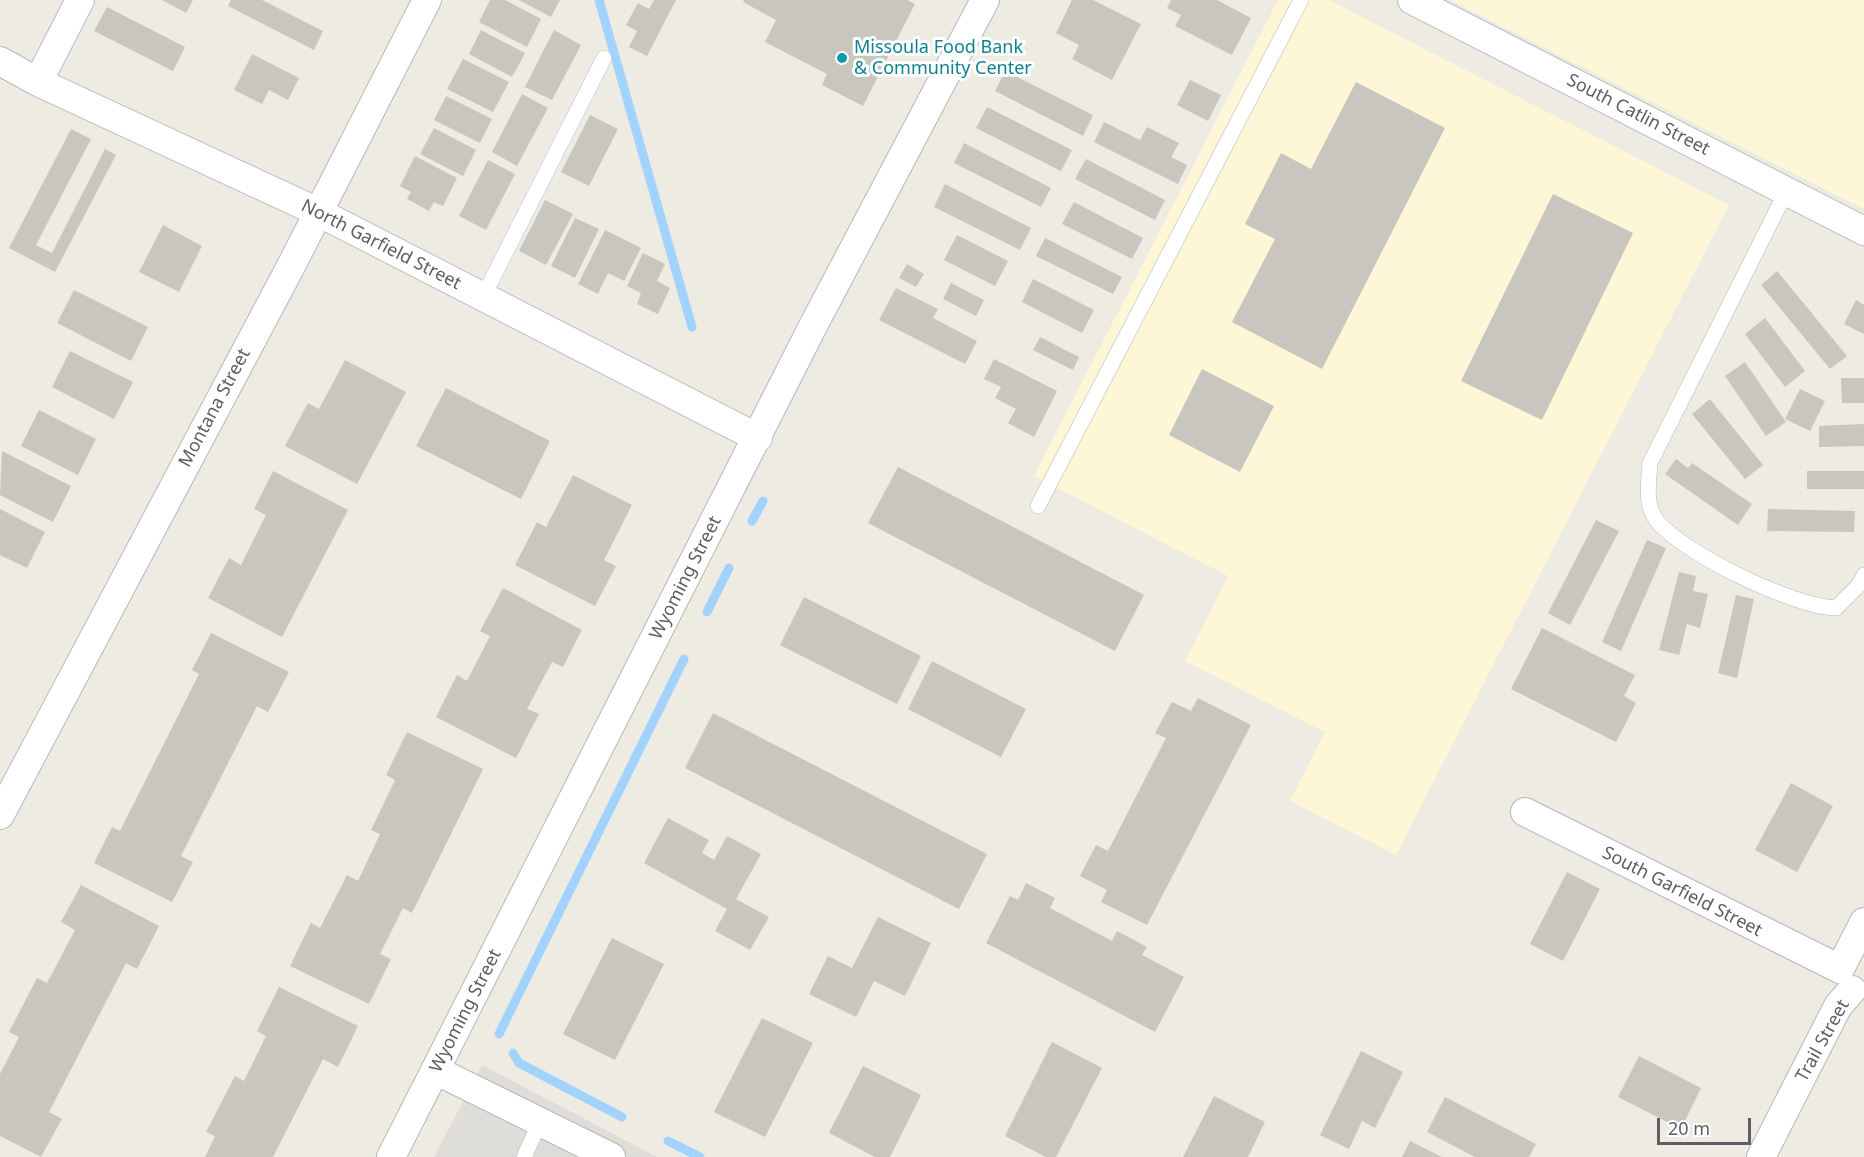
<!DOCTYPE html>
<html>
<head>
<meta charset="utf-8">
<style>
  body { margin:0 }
  #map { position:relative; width:1864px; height:1157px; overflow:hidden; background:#edebe2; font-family:"Noto Sans",sans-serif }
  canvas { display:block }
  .scale { position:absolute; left:1657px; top:1118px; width:94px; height:27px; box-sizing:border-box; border:3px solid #5b5e63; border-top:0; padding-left:8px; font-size:18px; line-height:21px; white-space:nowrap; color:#5b5e63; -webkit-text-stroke:4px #fff; paint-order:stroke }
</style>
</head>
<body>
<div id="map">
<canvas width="1864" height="1157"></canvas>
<div class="scale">20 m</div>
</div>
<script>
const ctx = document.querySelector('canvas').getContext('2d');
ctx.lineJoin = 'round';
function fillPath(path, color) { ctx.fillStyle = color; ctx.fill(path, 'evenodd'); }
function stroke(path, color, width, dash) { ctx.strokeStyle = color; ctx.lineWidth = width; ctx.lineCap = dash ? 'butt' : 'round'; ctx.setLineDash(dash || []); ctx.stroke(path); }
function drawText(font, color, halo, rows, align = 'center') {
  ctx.font = font + ' "Noto Sans",sans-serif'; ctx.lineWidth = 6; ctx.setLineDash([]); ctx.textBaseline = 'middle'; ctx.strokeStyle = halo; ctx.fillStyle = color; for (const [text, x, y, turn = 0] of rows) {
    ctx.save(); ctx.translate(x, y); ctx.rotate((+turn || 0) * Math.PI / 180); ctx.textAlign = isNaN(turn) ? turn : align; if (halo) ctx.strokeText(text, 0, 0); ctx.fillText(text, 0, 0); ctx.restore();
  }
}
const commercial = new Path2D(`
  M1278 0H1329L1729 205 1396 855 1290 801 1325 732 1185 661 1228 576 1034 476Z
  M1450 0H1864V209Z`);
const industrial = new Path2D(`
  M482 1065 657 1157H434Z`);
const stream = new Path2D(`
  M599 0 692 327
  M752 521 763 501
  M707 612 729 568
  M499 1034 684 659
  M513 1053 519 1063 622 1117
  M668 1141 700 1157`);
const building = new Path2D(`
  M162 0H193L186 13Z
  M231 0H262L323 31 314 50 228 6Z
  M490 0H505L541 19 527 47 479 22Z
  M519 0H560L551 17Z
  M654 0H676L647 56 629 47 637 31 626 25 638 3 649 9Z
  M744 0H907L915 4 863 106 822 85 827 74 765 42 776 20 743 2Z
  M1072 0H1093L1141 24 1112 80 1072 59 1079 45 1056 33Z
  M1171 0H1217L1251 18 1232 55 1175 26 1181 15 1167 8Z
  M107 7 185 47 173 71 94 31Z
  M481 30 525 53 512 77 469 54Z
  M554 30 581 45 552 100 525 87Z
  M252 54 299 78 288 100 269 90 262 104 234 90Z
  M463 59 509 82 493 112 447 89Z
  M1005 71 1093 115 1083 136 995 91Z
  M1190 80 1221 95 1208 121 1177 105Z
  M1356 82 1445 128 1322 369 1232 322 1275 239 1245 224 1281 153 1311 169Z
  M522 94 548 108 517 166 492 152Z
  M446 96 492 119 480 143 434 120Z
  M987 107 1072 150 1061 171 976 128Z
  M590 115 618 129 589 186 561 172Z
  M1104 122 1140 140 1147 127 1179 143 1171 157 1187 165 1178 184 1094 142Z
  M434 128 476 150 463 176 420 154Z
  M71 129 91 139 36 245 52 253 105 149 116 155 55 272 9 248Z
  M964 143 1051 188 1041 207 954 163Z
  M415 156 457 178 443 206 434 202 429 211 407 199 411 192 400 186Z
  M1086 159 1165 200 1155 220 1075 179Z
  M488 160 515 174 486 230 459 216Z
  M945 184 1031 228 1020 250 934 207Z
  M1553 194 1633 233 1542 420 1461 381Z
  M545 200 573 214 546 265 519 251Z
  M1074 202 1143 238 1132 259 1062 224Z
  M575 218 599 229 575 278 551 266Z
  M163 225 202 246 179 292 139 272Z
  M605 230 641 248 624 281 608 273 598 294 578 284Z
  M957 235 1008 261 995 286 944 260Z
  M1045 238 1122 277 1113 294 1036 256Z
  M643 253 665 264 657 281 670 288 658 314 637 304 641 293 627 286Z
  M907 264 924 274 916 287 899 278Z
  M1777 271 1847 356 1830 369 1761 285Z
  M1033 279 1094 310 1082 333 1022 302Z
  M951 283 984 300 976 316 943 299Z
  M896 288 938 309 933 318 977 341 965 364 879 320Z
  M74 290 148 327 131 361 57 323Z
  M1856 300 1864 305V334L1844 324Z
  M1765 318 1805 371 1785 387 1745 334Z
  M1040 337 1079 357 1073 370 1033 350Z
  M70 351 133 382 114 419 52 387Z
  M994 359 1057 391 1034 437 1008 423 1016 409 995 398 1001 387 984 379Z
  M345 360 406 392 357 484 285 446 308 403 319 409Z
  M1745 362 1786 422 1766 436 1725 376Z
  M1202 369 1274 406 1240 472 1169 435Z
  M1841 378H1864V403H1842Z
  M446 388 550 441 521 499 416 446Z
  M1800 389 1825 401 1810 431 1785 419Z
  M1710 399 1763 465 1745 479 1692 414Z
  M39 410 96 439 78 475 21 446Z
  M1864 424V446L1819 447V426Z
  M2 451 71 486 53 522 0 495Z
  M1676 459 1688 468 1692 463 1752 504 1738 525 1665 474Z
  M898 467 1144 595 1115 651 868 523Z
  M273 471 348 510 282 637 208 598 229 558 241 565 266 515 254 509Z
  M1807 471H1864V489H1807Z
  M573 475 632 505 604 560 616 566 595 606 515 565 537 522 546 527Z
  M0 509 45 532 27 568 0 555Z
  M1768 509 1855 511 1854 532 1767 531Z
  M1596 520 1619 531 1570 625 1548 613Z
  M1647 540 1666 548 1621 651 1602 642Z
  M1679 572 1696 576 1693 591 1708 594 1700 628 1687 624 1679 655 1659 650Z
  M503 588 582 630 563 667 552 662 527 709 539 714 516 758 436 717 457 675 467 681 490 636 480 631Z
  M1736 595 1754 599 1737 678 1718 673Z
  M804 597 921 656 897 704 780 645Z
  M1542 628 1635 675 1624 696 1636 703 1616 742 1511 689Z
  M211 633 289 672 268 712 257 706 181 856 193 862 172 902 94 863 112 827 120 831 199 674 192 670Z
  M932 661 1026 709 1001 757 908 709Z
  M1198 698 1251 725 1147 925 1101 902 1107 890 1080 876 1096 845 1108 851 1166 738 1155 733 1172 702 1191 711Z
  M713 713 987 854 959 909 685 768Z
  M407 732 483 769 412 913 403 908 380 954 391 959 369 1004 290 966 311 923 320 928 347 875 358 881 380 834 371 830 395 780 386 775Z
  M1791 783 1833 806 1797 872 1755 850Z
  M668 818 709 840 702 853 714 860 727 836 761 854 736 899 769 917 750 950 715 931 727 909 644 863Z
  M1567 872 1600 889 1563 961 1530 944Z
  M1026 883 1055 898 1050 908 1112 941 1117 931 1147 947 1142 955 1184 977 1155 1032 986 943 1010 896 1018 900Z
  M81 885 159 926 137 969 126 963 49 1112 62 1119 41 1157 0 1136V1074L19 1037 9 1032 37 978 47 983 75 930 61 922Z
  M878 917 931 943 905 996 874 981 856 1017 809 994 828 956 852 968Z
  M612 938 664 964 615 1060 563 1034Z
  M279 987 358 1026 338 1067 323 1059 273 1157H205L215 1136 206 1132 235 1076 244 1081 266 1036 257 1031Z
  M762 1018 813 1043 765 1137 714 1112Z
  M1052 1042 1102 1068 1056 1157H1046L1005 1136Z
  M1361 1051 1403 1072 1375 1128 1362 1121 1349 1149 1320 1135Z
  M1639 1056 1701 1088 1681 1129 1618 1097Z
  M863 1066 921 1095 890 1157H875L829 1133Z
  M1214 1096 1265 1122 1248 1157H1183Z
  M1445 1097 1536 1144 1529 1157H1475L1427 1132Z
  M1410 1141 1442 1157H1402Z`);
const lane = new Path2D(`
  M1787 190 1650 463C1649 482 1644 504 1657 521 1684 554 1794 607 1836 608L1859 585 1864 575
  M483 297 604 58
  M1038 506 1301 0
  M524 1157 540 1122`);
const street = new Path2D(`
  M1412 0 1864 231
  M0 61 38 82 318 212 758 438
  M38 82 80 0
  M1525 812 1840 969
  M0 815 291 266 427 0
  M1840 969 1864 922
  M435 1070 611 1157
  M391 1157 813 326 985 0
  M1761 1157 1838 1006 1852 990`);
const markers = [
  [842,58,6,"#0f9aa8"]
];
const cultureNames = [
  ["Missoula Food Bank",854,48],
  ["& Community Center",854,69]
];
const streetNames = [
  ["South Catlin Street",1638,115,27],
  ["North Garfield Street",381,245,27],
  ["Montana Street",215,408,-62],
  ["Wyoming Street",686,578,-63],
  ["South Garfield Street",1682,892,27],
  ["Wyoming Street",466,1011,-63],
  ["Trail Street",1823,1041,-61]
];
fillPath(commercial, '#fdf6d7');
fillPath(industrial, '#dfddd7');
stroke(stream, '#a1d3fe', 9);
fillPath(building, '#c8c6bf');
stroke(lane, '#b5b8bd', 16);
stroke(street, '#b5b8bd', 30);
stroke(lane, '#fff', 15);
stroke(street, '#fff', 28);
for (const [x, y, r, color] of markers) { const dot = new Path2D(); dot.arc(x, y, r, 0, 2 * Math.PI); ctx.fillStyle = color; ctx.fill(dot); stroke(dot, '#fff', 2); }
drawText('18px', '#0d838f', '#fff', cultureNames, 'left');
drawText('18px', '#5b5e63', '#fff', streetNames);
</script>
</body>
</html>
